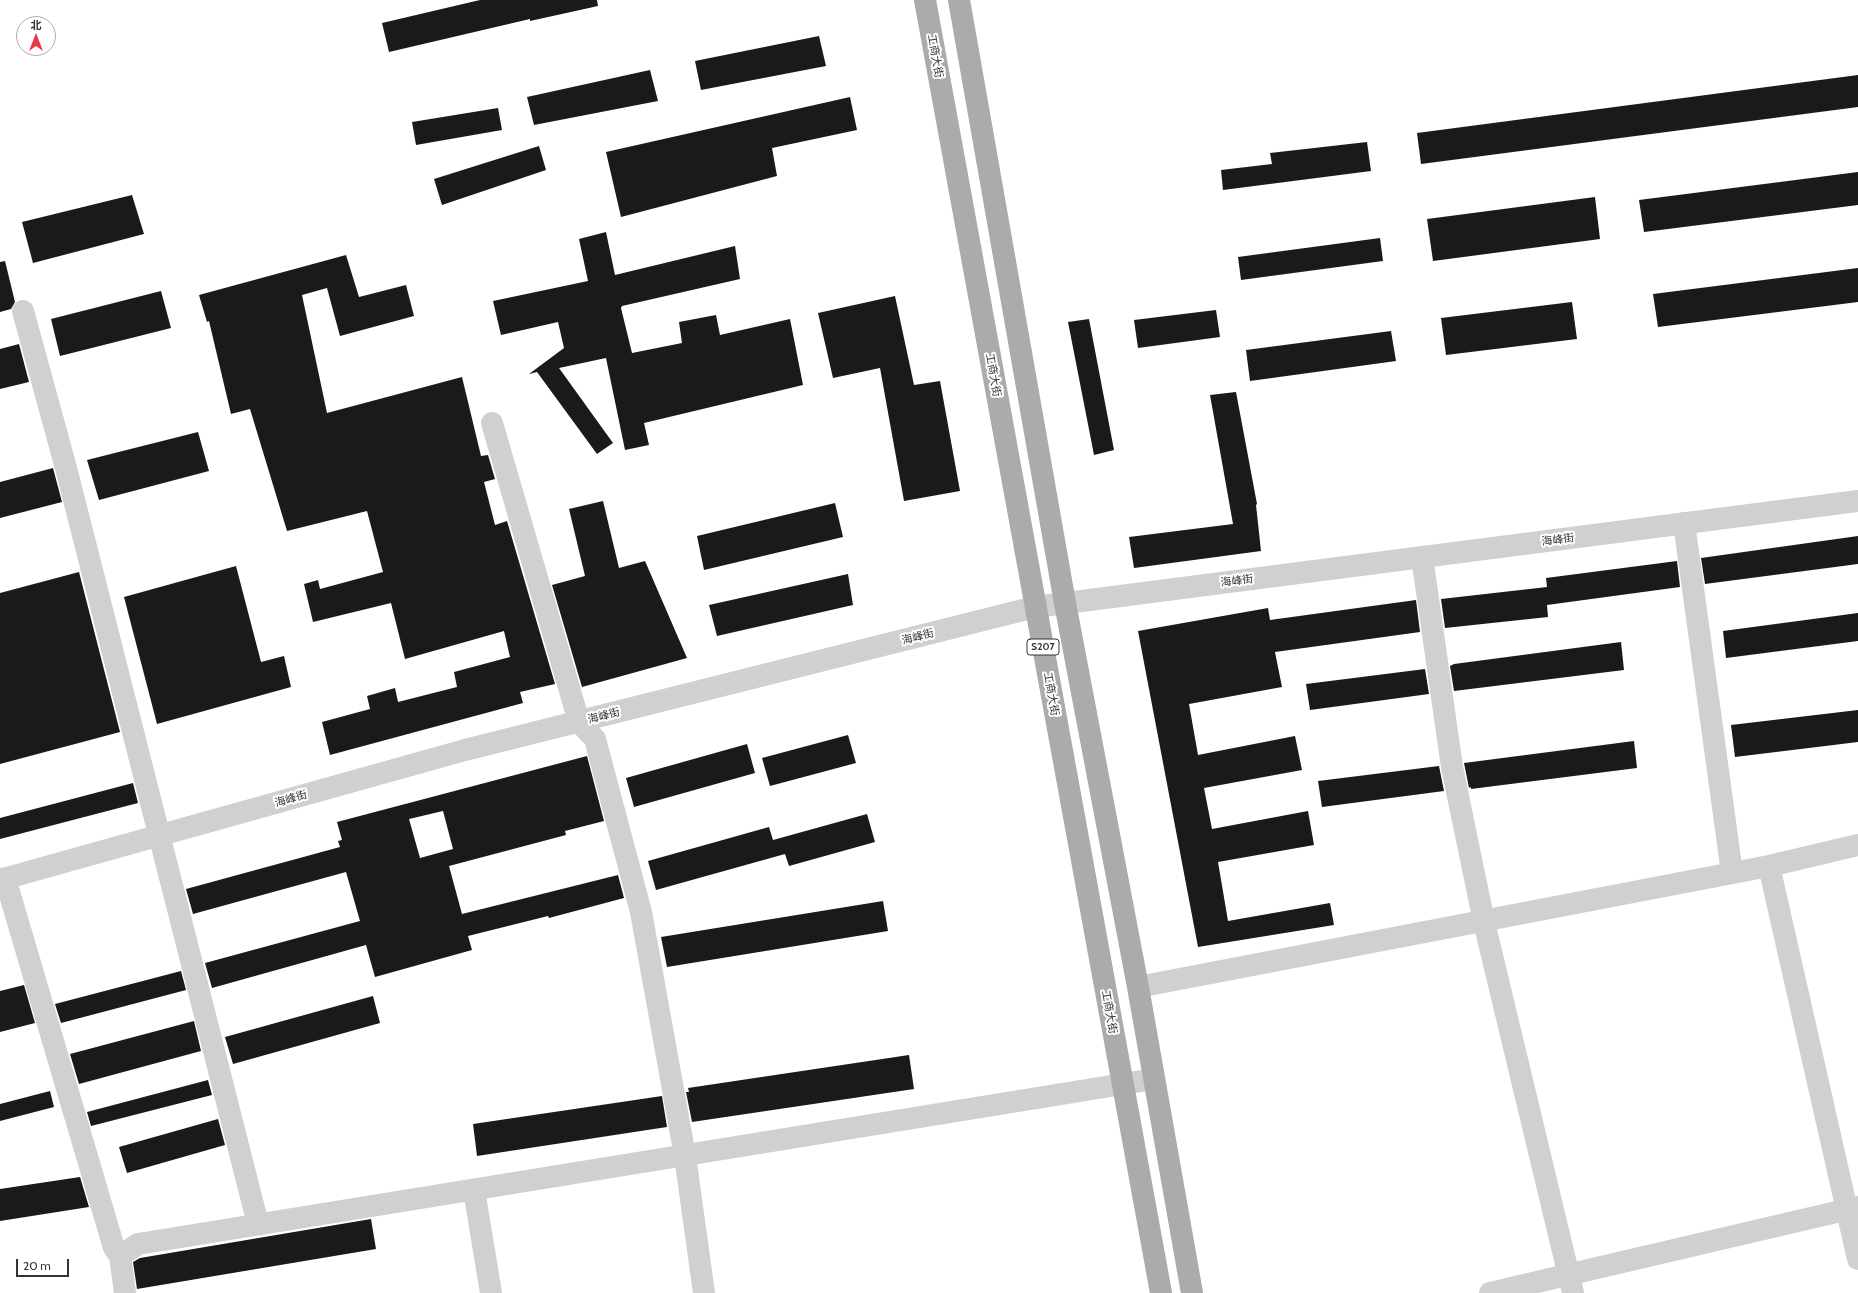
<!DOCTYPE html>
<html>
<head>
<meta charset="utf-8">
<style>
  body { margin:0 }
  #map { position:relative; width:1858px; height:1293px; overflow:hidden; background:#fff; font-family:Cabin,"Noto Sans SC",sans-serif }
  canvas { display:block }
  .north { position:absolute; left:16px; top:16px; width:40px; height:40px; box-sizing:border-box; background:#fff; border:1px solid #adadad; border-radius:50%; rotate:0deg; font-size:11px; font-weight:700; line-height:16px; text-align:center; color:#333 }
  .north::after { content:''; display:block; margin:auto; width:14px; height:18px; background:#e63946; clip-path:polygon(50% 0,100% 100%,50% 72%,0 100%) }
  .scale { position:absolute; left:16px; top:1259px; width:53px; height:18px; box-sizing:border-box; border:2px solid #333; border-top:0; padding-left:5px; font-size:12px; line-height:14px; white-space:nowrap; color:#333; -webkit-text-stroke:3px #fff; paint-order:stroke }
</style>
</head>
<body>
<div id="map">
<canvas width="1858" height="1293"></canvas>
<div class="north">北</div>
<div class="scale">20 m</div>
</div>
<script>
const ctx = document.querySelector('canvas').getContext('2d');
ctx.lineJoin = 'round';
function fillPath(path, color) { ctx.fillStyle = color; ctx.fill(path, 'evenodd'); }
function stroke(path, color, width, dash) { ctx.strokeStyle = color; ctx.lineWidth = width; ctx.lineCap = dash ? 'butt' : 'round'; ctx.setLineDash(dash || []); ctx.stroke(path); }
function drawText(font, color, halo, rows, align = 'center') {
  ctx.font = font + ' Cabin,"Noto Sans SC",sans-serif'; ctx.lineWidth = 4; ctx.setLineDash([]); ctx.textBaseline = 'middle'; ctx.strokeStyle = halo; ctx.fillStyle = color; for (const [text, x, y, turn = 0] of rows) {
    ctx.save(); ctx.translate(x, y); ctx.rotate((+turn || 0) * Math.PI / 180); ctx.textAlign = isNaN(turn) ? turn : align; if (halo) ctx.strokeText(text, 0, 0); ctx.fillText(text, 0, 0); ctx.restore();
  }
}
const building = new Path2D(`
  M480 0H597L598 6 530 21V19L389 52 382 23Z
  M819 36 826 66 701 90 695 61Z
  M650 70 658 101 534 125 527 97Z
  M1858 75V107L1421 164 1417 133Z
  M850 97 857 130 772 148 777 176 621 217 606 152Z
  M498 108 502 130 416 145 412 122Z
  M1367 142 1371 171 1223 190 1221 170 1272 164 1270 153Z
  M539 146 546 170 442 205 434 179Z
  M1858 172V205L1644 232 1639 200Z
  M132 195 144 234 33 263 22 222Z
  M1595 197 1600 239 1433 261 1427 219Z
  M606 232 615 275 735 246 740 279 622 306 621 308 632 353 682 343 679 322 716 315 720 335 790 319 803 385 644 423 649 445 625 450 606 358 559 368 613 443 597 454 537 372 529 374 564 348 558 322 501 335 493 301 588 281 579 239Z
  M1380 238 1383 261 1241 280 1238 257Z
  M346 255 359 297 406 285 414 316 340 336 327 288 302 295 327 413 462 377 481 456 488 455 495 479 484 482 495 525 507 521 555 684 520 692 523 703 330 755 322 722 370 709 367 696 395 688 398 702 457 687 454 672 510 657 504 631 405 659 391 603 313 622 304 584 318 580 320 589 383 572 367 511 287 531 250 409 231 414 209 321 207 322 199 295Z
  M5 261 15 302 11 309 0 312V262Z
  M1858 268V302L1658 327 1653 294Z
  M161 291 171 328 60 356 51 319Z
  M895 296 914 385 940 381 960 491 904 501 880 368 833 378 818 313Z
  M1572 302 1577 339 1446 355 1441 318Z
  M1216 310 1220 337 1138 348 1134 320Z
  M1089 319 1114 450 1094 455 1068 322Z
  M1391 331 1396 361 1250 381 1246 350Z
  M19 344 29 382 0 389V349Z
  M1236 392 1257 504 1256 505 1261 551 1134 568 1129 537 1233 524 1210 395Z
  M198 432 209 471 99 500 87 460Z
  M53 468 62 502 0 518V482Z
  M603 501 619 568 645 561 687 658 582 687 552 585 585 576 569 509Z
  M835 503 843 537 704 570 697 536Z
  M1858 536V564L1705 584 1701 558Z
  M1677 561 1680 587 1547 605 1548 617 1445 628 1441 599 1547 587 1546 578Z
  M236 566 261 662 284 656 291 687 157 724 124 597Z
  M79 572 120 732 0 764V593Z
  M848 574 853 605 717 636 709 605Z
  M1416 600 1420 632 1275 652 1282 687 1189 704 1198 755 1295 736 1302 770 1204 788 1212 829 1308 811 1314 845 1218 862 1228 921 1330 903 1334 925 1198 947 1138 631 1268 608 1270 620Z
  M1858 613V641L1726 658 1723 631Z
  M1621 642 1624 670 1454 691 1450 666 1454 664Z
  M1425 669 1429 694 1310 710 1306 684Z
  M1858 710V742L1735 757 1731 725Z
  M848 735 856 763 770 786 762 758Z
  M1634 741 1637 768 1471 789V787L1469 788 1464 763Z
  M747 744 755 773 634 807 626 778Z
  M587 756 604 821 565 831 566 835 449 866 462 914 618 875 624 898 549 918 548 916 468 936 472 950 375 977 366 945 212 988 205 963 360 921 346 872 193 914 186 889 340 847 338 841 342 840 337 822ZM443 811 453 849 420 858 409 819Z
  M1439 766 1444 791 1322 807 1318 781Z
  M133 783 138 803 0 839V818Z
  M867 814 875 842 789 866 785 854 656 890 648 861 769 827 773 840Z
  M883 901 888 931 667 967 661 937Z
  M181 971 186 990 61 1023 55 1004Z
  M24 985 35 1023 0 1032V991Z
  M373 996 380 1023 233 1064 225 1037Z
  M194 1021 201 1051 79 1084 70 1054Z
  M909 1055 914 1089 692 1122 686 1092H689L688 1088Z
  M208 1080 212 1095 91 1126 87 1112Z
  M50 1091 54 1107 0 1121V1104Z
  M662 1096 667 1127 477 1156 473 1124Z
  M218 1119 225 1145 127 1173 119 1147Z
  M80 1177 89 1207 0 1221V1189Z
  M371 1219 376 1249 137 1289 133 1262 140 1258Z`);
const minor = new Path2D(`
  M23 311 66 468 258 1224
  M492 423 579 722 595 739 641 912 685 1156 704 1293
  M1684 523 1732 873
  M1422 557 1452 767 1484 922 1573 1293
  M1769 866 1858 1259
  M5 878 114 1248 120 1256 125 1293
  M0 880 465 750 1035 607 1858 501
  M1138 987 1769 866 1858 845
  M474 1190 491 1293
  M120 1256 138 1244 1154 1079
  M1490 1293 1858 1207`);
const major = new Path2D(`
  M925 0 1161 1293
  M959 0 1065 603 1138 987 1192 1293`);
const shields = [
  [1043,647,32]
];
const shieldNames = [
  ["S207",1043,647]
];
const streetNames = [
  ["工商大街",935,56,80],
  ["工商大街",993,375,80],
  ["海峰街",1558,540,-7],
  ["海峰街",1237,581,-7],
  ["海峰街",918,637,-14],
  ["工商大街",1051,694,80],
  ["海峰街",604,716,-14],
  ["海峰街",291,799,-16],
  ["工商大街",1109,1012,80]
];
fillPath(building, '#1a1a1a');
stroke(minor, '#d0d0d0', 22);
stroke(major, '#ababab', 22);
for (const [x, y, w] of shields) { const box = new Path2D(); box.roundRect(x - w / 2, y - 8, w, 16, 3); ctx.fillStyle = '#fff'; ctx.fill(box); stroke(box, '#333', 1); }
drawText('bold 10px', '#333', null, shieldNames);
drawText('11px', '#333', '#fff', streetNames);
</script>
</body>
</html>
